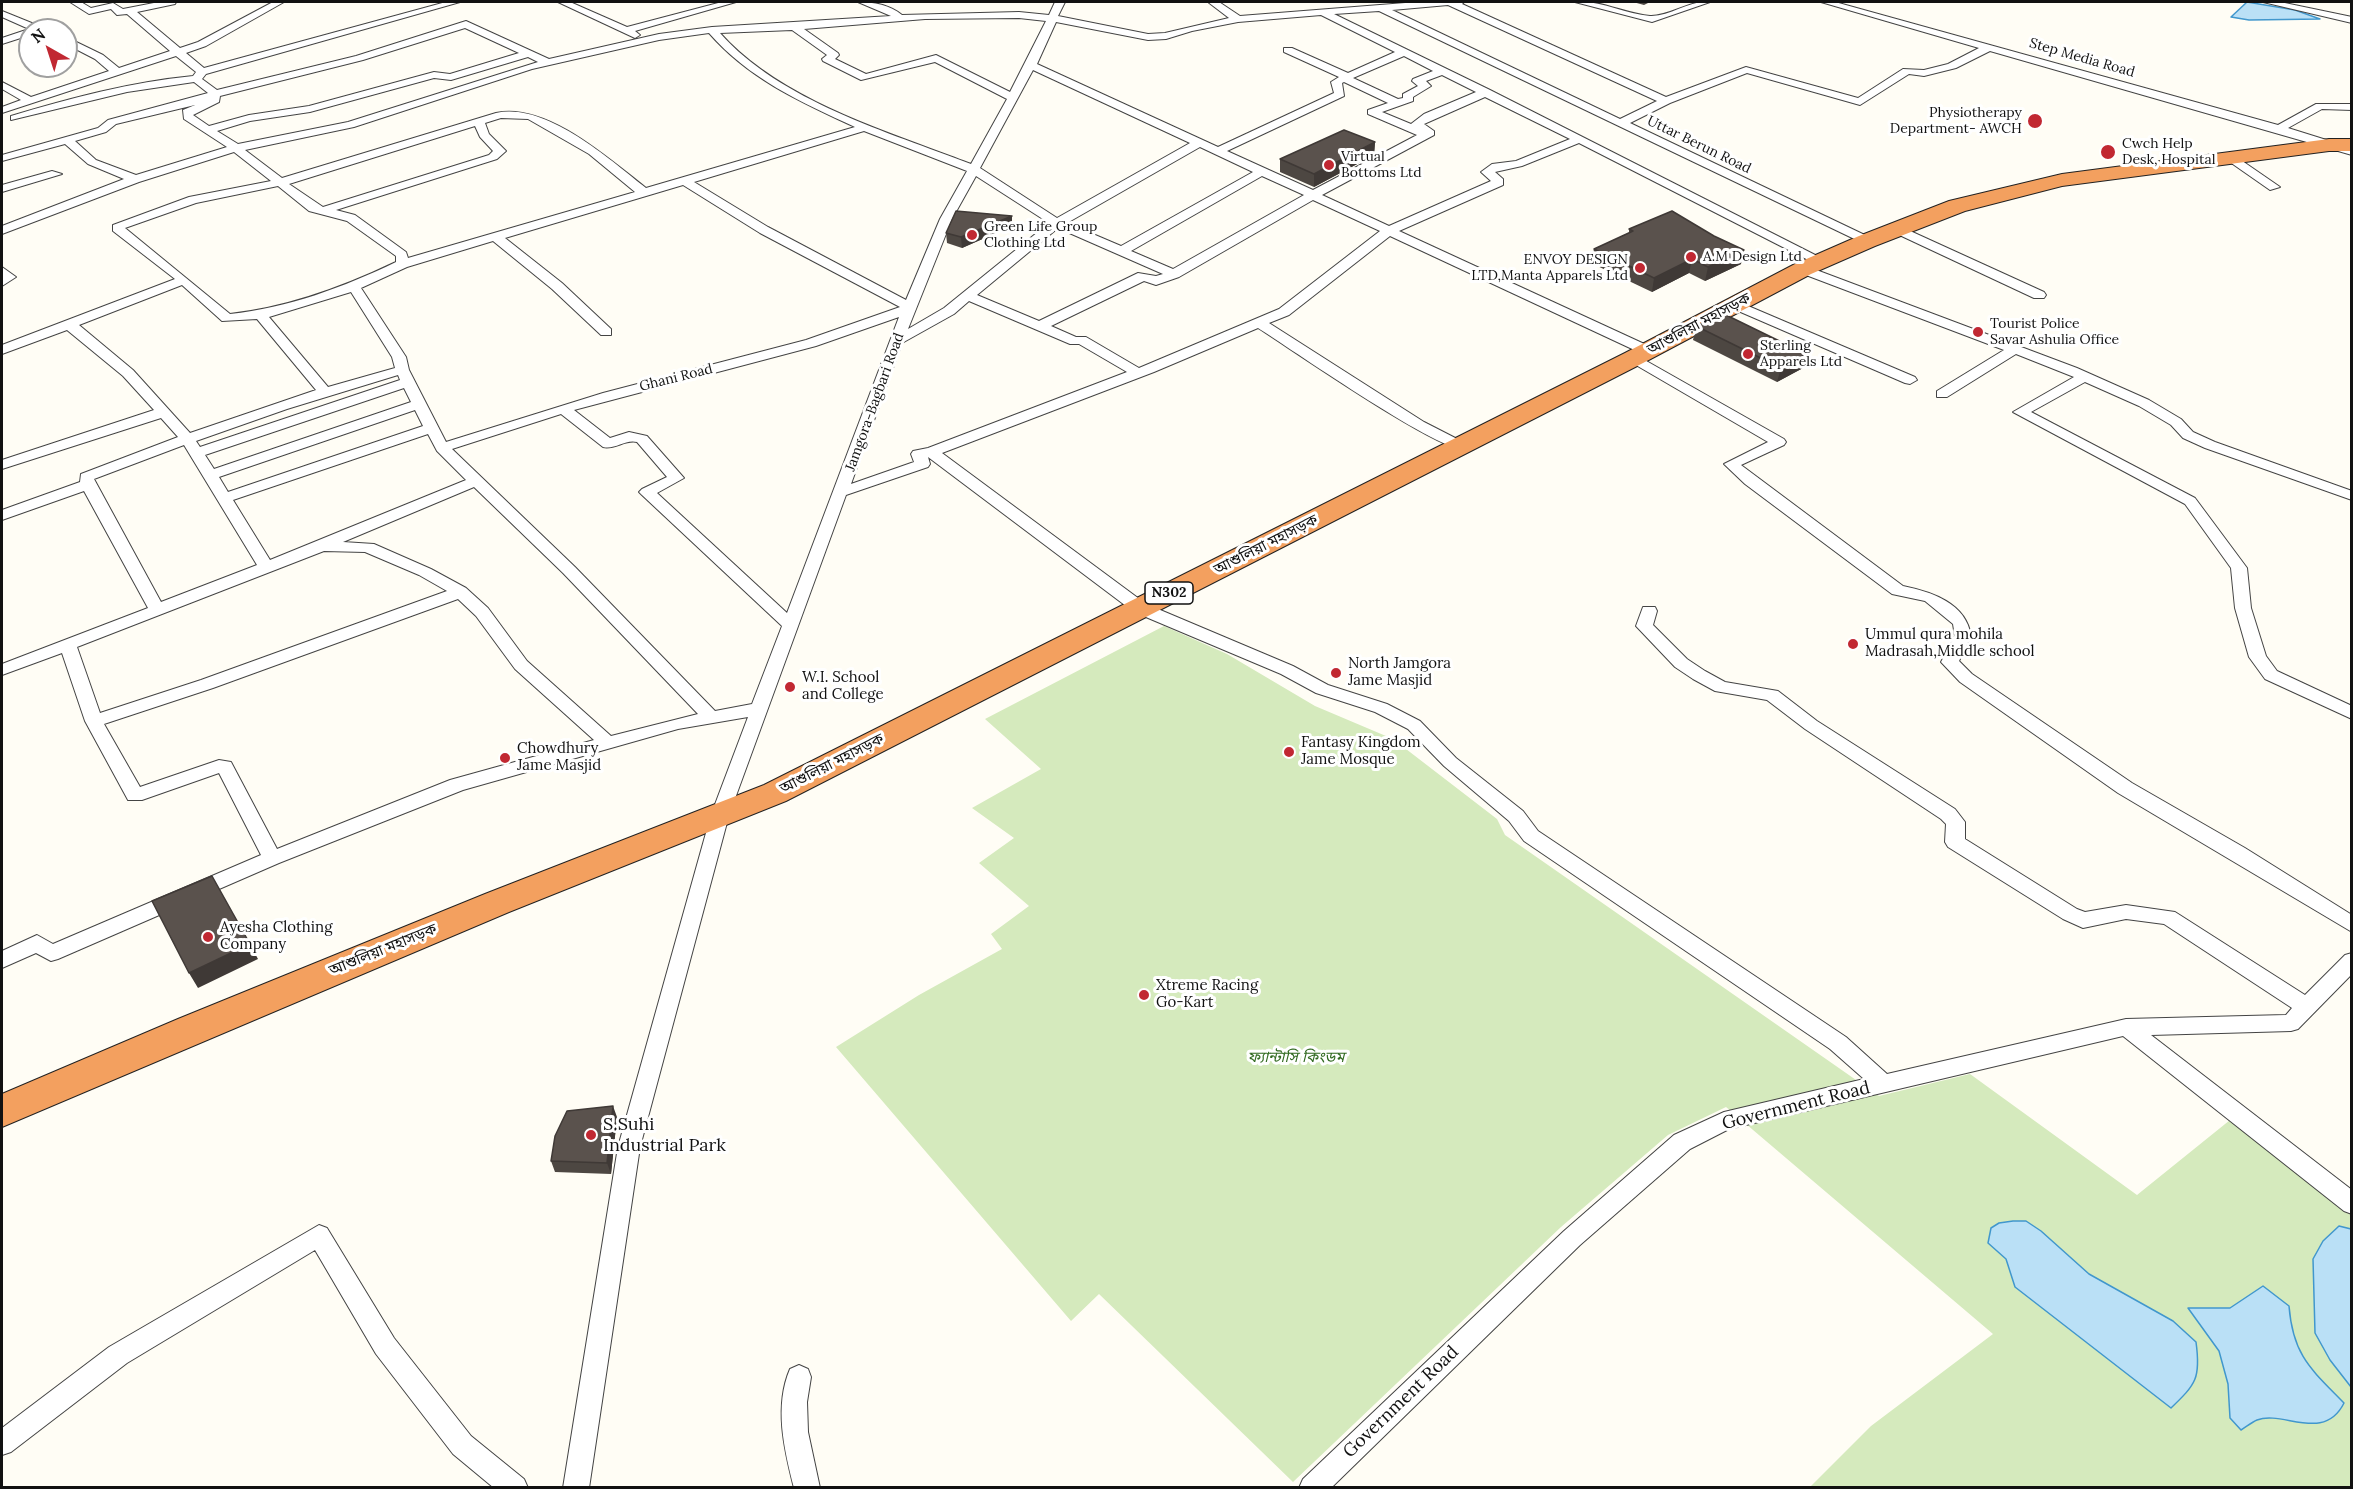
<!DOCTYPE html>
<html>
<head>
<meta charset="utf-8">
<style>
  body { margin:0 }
  #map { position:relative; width:2353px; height:1489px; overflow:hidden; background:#fffdf5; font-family:Lora,serif }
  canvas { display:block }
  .frame { position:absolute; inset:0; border:3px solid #111; pointer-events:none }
  .north { position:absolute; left:18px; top:18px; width:60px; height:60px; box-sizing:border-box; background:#fff; border:2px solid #a0a0a0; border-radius:50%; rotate:321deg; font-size:16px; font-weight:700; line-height:24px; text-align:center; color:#111 }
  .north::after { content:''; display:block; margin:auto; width:21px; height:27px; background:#c12832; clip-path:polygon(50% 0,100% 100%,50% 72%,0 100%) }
</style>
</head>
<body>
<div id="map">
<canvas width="2353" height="1489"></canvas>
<div class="frame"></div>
<div class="north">N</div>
</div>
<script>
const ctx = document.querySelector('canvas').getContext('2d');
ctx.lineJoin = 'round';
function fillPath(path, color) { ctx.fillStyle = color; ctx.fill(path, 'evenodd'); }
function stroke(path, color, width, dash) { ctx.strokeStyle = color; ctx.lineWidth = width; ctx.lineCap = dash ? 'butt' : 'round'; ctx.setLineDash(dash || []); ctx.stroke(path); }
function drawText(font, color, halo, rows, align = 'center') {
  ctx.font = font + ' Lora,"Noto Sans Bengali",serif'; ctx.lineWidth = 6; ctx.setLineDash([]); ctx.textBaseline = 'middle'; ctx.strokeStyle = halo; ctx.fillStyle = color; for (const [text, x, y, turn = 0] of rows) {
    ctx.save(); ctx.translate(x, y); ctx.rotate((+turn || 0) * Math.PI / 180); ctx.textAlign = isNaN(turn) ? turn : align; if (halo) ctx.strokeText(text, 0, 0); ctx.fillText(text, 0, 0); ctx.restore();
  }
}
const green = new Path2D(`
  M1164 626 1227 654 1315 706 1393 739 1497 819 1505 835 1879 1096 1970 1074 2137 1195 2235 1116 2351 1210V1487H1810L1871 1426 1993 1334 1726 1107 1668 1135 1561 1227 1293 1482 1099 1294 1071 1321 836 1047 919 995 1002 949 991 934 1029 906 979 863 1014 838 972 808 1041 769 985 719Z`);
const water = new Path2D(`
  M2247 2 2295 10 2320 19 2249 20 2231 17Z
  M2013 1221H2026L2041 1231 2089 1274 2173 1321 2196 1342C2201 1378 2196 1384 2171 1408L2015 1287 2006 1259 1988 1243 1991 1228 1999 1223Z
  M2339 1226 2351 1229V1387L2330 1360 2315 1333 2313 1259 2323 1241Z
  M2263 1286 2289 1306C2293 1356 2311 1369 2344 1403 2324 1443 2283 1410 2257 1420 2252 1422 2246 1427 2241 1430L2230 1418 2228 1384 2219 1351 2188 1308H2230Z`);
const street = new Path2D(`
  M70 2H81L91 8 113 3 123 9 159 2H176L175 4 137 12 180 48 198 42 273 2H284L206 46 186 53 204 68 446 2H460L206 74 202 79 217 90 356 56 466 21 549 59 659 34 712 27 891 16 858 2C874 2 890 5 902 15L1019 12 1049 15 1055 2H1065L1058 16 1148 34 1165 33 1229 18 1208 2H1219L1240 16 1418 2H1464L1462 4 1666 97 1746 67 1858 98 1903 69 1924 70 1948 64 1979 48 1821 2H1835L2278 125 2316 104H2352V110L2322 109 2288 128 2352 148V155L1990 51 1956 68 1924 76 1909 74 1860 105 1747 73 1670 103 1630 123 1871 238V244L1867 245 1379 11 1334 14 1490 90 1827 261 1821 265 1816 264 1579 143 1522 166 1495 172 1503 179V185L1399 231 1653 348V354H1643L1390 236 1289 315 1269 323 1424 422 1465 443 1467 446 1465 449C1443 455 1287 346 1258 328L1154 372 942 453 1146 604 1293 666 1328 685 1387 704 1420 721 1456 758 1523 811 1538 831 1846 1037 1887 1074 2126 1019 2286 1015 2292 1008 2164 924 2126 919 2083 928 2063 919 1948 847 1945 842 1946 824 1941 819 1805 729 1767 700 1715 691 1693 679 1675 667 1636 626 1643 607H1655L1657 611 1653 625 1687 659 1705 671 1725 682 1778 691 1817 721 1955 809 1965 822V839L2077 909 2085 912 2126 905 2175 912 2305 995 2345 955 2352 953V974L2298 1029 2291 1031 2151 1035 2352 1190V1214L2344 1211 2123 1036 1729 1129 1690 1149 1580 1245 1331 1488H1299L1303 1479 1564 1231 1674 1135 1724 1112 1864 1079 1830 1049 1524 841 1509 821 1444 766 1408 729 1375 712 1316 693 1281 674 1134 612 928 457 930 464 928 467 846 495 729 815 640 1147 589 1488H563L618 1147 711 815 748 717 678 729 463 790 279 863 58 959 51 961 36 953 2 968V951L37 935 53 944 261 855 219 773 142 800H128L85 721 62 653 2 675V664L148 608 84 491 2 520V510L80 482 81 474 178 437 161 418 2 469V460L154 410 123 376 67 330 2 354V345L175 279 113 231V225L189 197 271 181 234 152 139 182 2 234V226L124 179 88 164 65 144 2 161V155L98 128 108 120 208 93 194 82 127 92 11 120V116C71 98 131 82 193 76L196 72 176 56 2 113V107L21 100 2 89V82L31 97 109 71 95 59 66 44V37L103 55 119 68 170 51 127 14 117 15 111 9 89 14ZM1448 5 1657 101 1620 119 1392 10ZM1321 15 1395 52 1348 73 1292 48H1284V52L1339 77 1331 82 1334 93 1218 147 1037 64 1056 22 1148 40 1166 39 1192 31 1238 22ZM1019 18 1046 21 1010 92 936 55 866 74 835 59 839 55 838 53 804 29 925 19ZM465 28 519 53 450 74 434 72 309 106 249 115 209 126 193 115 219 102 220 96 363 60ZM792 30 827 55 822 59 823 61 861 80 935 62 1007 99 971 164C888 132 780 101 720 33ZM709 33C749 79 801 102 855 127L646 188C609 159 546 102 496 113L282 178 245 150 354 127 532 69 659 40ZM1404 56 1433 71 1413 79 1412 81 1418 86 1403 94V98L1398 99 1353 78ZM528 57 538 62 348 122 238 144 217 131 250 121 310 112 434 78 451 80ZM1033 70 1190 143 1057 218 980 168ZM1442 75 1476 92 1424 114 1411 124 1382 112 1413 101V97L1431 86 1426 81ZM1344 82 1388 103 1368 110V114L1417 135 1313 190 1227 151 1344 96 1342 83ZM1485 97 1570 139 1516 161 1492 164 1481 172 1491 181 1389 226 1322 195 1434 135V131L1424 124ZM195 105 183 110 184 119 227 147 136 175 96 160 75 141 106 132 116 124ZM501 118 528 119 589 154 635 192 408 258 406 252 355 215 336 210 497 159 506 151 489 134 485 123ZM475 126 480 137 493 151 489 155 323 207 289 184ZM864 131 967 171 940 219 906 300 768 227 694 182ZM1200 147 1253 172 1121 246 1067 223ZM976 176 1049 223 944 308 908 329 952 219ZM1262 176 1304 195 1173 269 1131 251ZM683 185 760 233 900 307 806 340 603 393 446 442 409 370 406 357 361 288 407 267 493 241 552 289 601 335H611V329L562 283 505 238ZM278 186 309 211 347 221 396 256V262C344 287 288 308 230 314L125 228 196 203ZM1313 200 1380 231 1279 309 1139 368 1086 337H1076L1051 326 1144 281 1156 285 1179 277ZM1058 228 1163 274 1156 276 1138 273 1039 321 977 295ZM182 285 222 321 257 319 316 390 190 433 133 370 79 325ZM351 292 392 357 395 368 328 387 269 317ZM969 301 1070 344H1079L1127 372 928 448 913 451 911 454 914 462 851 484 902 343 954 314ZM899 317 787 613 657 493 684 478 647 436 629 432 610 438 574 410 816 346ZM398 375 400 380 200 447 196 441 287 409ZM404 388 411 402 214 469 205 455ZM415 410 423 426 228 492 219 477ZM561 414 603 447C615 450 625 439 637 442L667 477 642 489 639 492 642 495 782 626 752 704 715 711 575 567 452 449ZM428 434 437 451 466 480 270 560 233 500ZM184 445 257 565 161 602 94 479ZM474 487 563 573 698 714 611 736 527 661 488 608 466 588 431 569 374 544 343 542ZM324 551 365 552 419 575 447 591 201 680 100 713 77 647ZM458 599 476 616 515 669 594 740 450 780 277 849 231 762 219 760 140 787 104 724 213 688Z
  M558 2H570L627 27 722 2H736L635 31 640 35 635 38Z
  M1575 2C1601 0 1625 14 1650 16 1670 17 1689 0 1710 2L1652 22Z
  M2263 2H2280L2352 17V23Z
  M2 11 44 28 45 30H30V35L2 44V38L29 29 2 17Z
  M2227 156H2235L2280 187 2270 190 2227 160Z
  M52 171 62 174 2 192V185Z
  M1897 225 2044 292 2046 295 2044 298H2034L1893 232V226Z
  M1803 265 2077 368 2149 400 2181 419 2193 432 2215 442 2352 491V500L2205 448 2183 438 2171 425 2139 406 2085 382 2031 412 2195 498 2247 568 2251 608 2266 656 2277 671 2352 706V719L2265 679 2249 657 2235 608 2231 568 2185 504 2013 412 2074 377 2016 354 1947 397H1937V391L2004 350 1798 272 1797 269Z
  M2 267 16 277 2 286Z
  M1734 300 1915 377 1917 380 1910 384 1905 383 1729 307V301Z
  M1634 354 1784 439 1786 442 1784 445 1741 465 1903 586C1932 592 1966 603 1971 636L1959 661 1972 674 2132 783 2245 848 2352 915V932L2118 793 1960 682 1941 662 1955 636 1953 624 1925 601 1892 594 1745 484 1724 464 1768 442 1629 361 1627 358Z
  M319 1225 327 1228 394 1338 471 1436 524 1479 528 1488H494L453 1454 376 1354 315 1250 127 1363 11 1452 2 1455V1428L109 1347Z
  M799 1365 808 1369 811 1377 807 1402 808 1432 820 1488H794C784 1449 774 1406 790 1369Z`);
const highway = new Path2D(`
  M2329 139H2352V151H2329L2062 186 1965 211 1875 246 1811 274 1643 363 786 801 509 912 2 1127V1094L178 1019 485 894 764 785 1625 353 1795 264 1859 236 1949 201 2062 174Z`);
const wall = new Path2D(`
  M1633 2H1650L1644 5Z
  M1375 142 1374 155 1314 187 1280 172V159Z
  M1012 216V226L962 248 947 243 946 233Z
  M1629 229 1741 264 1705 281 1689 273 1652 292 1591 263 1594 249 1629 233Z
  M1696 326 1803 368 1777 382 1693 340Z
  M617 1117 611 1174 555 1172 551 1161Z`);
const shadedWall = new Path2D(`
  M1375 142 1374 155 1314 187V174Z
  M1012 216V226L962 248 961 237Z
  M1744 250 1741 264 1705 281 1708 267Z
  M1692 259 1689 273 1652 292 1654 278Z
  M1806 354 1803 368 1777 382 1781 368Z
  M250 944 258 959 198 988 189 973Z
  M613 1106 617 1117 611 1174 607 1163Z`);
const building = new Path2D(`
  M1344 130 1375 142 1314 174 1280 159Z
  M956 211 1012 216 961 237 946 233Z
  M1672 211 1714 236 1744 250 1708 267 1692 259 1654 278 1594 249 1633 231 1629 229Z
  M1722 313 1806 354 1781 368 1696 326Z
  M212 876 250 944 189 973 152 901Z
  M613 1106 607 1163 551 1161 555 1136 567 1111Z`);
const markers = [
  [2035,121,8,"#c12832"],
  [2108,152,8,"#c12832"],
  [1329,165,6,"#c12832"],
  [972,235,6,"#c12832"],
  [1691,257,6,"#c12832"],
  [1640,268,6,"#c12832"],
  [1978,332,6,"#c12832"],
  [1748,354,6,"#c12832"],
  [1853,644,6,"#c12832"],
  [1336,673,6,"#c12832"],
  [790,687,6,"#c12832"],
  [1289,752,6,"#c12832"],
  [505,758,6,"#c12832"],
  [208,937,6,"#c12832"],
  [1144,995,6,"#c12832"],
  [591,1135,6,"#c12832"]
];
const farStreetnames = [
  ["Step Media Road",2082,58,16],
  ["Uttar Berun Road",1699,145,26],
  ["Ghani Road",676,378,-14],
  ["Jamgora-Bagbari Road",875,402,-70]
];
const farPoinames = [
  ["Physiotherapy",2022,113,"right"],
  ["Department- AWCH",2022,129,"right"],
  ["Cwch Help",2122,144],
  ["Desk, Hospital",2122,160],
  ["Virtual",1341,157],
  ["Bottoms Ltd",1341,173],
  ["Green Life Group",984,227],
  ["Clothing Ltd",984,243],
  ["A.M Design Ltd",1703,257],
  ["ENVOY DESIGN",1628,260,"right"],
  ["LTD,Manta Apparels Ltd",1628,276,"right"],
  ["Tourist Police",1990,324],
  ["Savar Ashulia Office",1990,340],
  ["Sterling",1760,346],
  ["Apparels Ltd",1760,362]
];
const shields = [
  [1169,593,48]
];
const shieldNames = [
  ["N302",1169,593]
];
const streetNames = [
  ["আশুলিয়া মহাসড়ক",1699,324,-28],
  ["আশুলিয়া মহাসড়ক",1266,545,-27],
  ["আশুলিয়া মহাসড়ক",832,764,-27],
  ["আশুলিয়া মহাসড়ক",383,950,-22]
];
const poiNames = [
  ["Ummul qura mohila",1865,635],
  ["Madrasah,Middle school",1865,652],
  ["North Jamgora",1348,664],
  ["Jame Masjid",1348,681],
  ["W.I. School",802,678],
  ["and College",802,695],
  ["Fantasy Kingdom",1301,743],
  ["Jame Mosque",1301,760],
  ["Chowdhury",517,749],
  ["Jame Masjid",517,766],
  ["Ayesha Clothing",220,928],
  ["Company",220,945],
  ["Xtreme Racing",1156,986],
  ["Go-Kart",1156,1003]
];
const parkNames = [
  ["ফ্যান্টাসি কিংডম",1296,1058]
];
const nearStreetnames = [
  ["Government Road",1796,1106,-14],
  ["Government Road",1401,1402,-44]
];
const nearPoinames = [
  ["S.Suhi",603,1125],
  ["Industrial Park",603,1146]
];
fillPath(green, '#d5eabd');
fillPath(water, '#bae0f6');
stroke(water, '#4197cd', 1.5);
stroke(street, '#444', 2);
stroke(highway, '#222', 2);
fillPath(street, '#fff');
fillPath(highway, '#f3a05f');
fillPath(wall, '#4d4742');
fillPath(shadedWall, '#3f3936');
fillPath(building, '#5a524d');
stroke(building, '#3f3936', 1.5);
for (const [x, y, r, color] of markers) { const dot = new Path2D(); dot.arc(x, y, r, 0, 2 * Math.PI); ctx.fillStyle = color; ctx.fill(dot); stroke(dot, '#fff', 2); }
drawText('14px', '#111', '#fff', farStreetnames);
drawText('14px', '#111', '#fff', farPoinames, 'left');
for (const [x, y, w] of shields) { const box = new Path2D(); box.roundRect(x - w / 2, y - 11, w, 22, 4.5); ctx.fillStyle = '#fff'; ctx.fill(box); stroke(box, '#111', 1.5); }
drawText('bold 14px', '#111', null, shieldNames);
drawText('15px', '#111', '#fff', streetNames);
drawText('15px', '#111', '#fff', poiNames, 'left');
drawText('italic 15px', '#316a20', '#fff', parkNames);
drawText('18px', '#111', '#fff', nearStreetnames);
drawText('18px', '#111', '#fff', nearPoinames, 'left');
</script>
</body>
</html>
